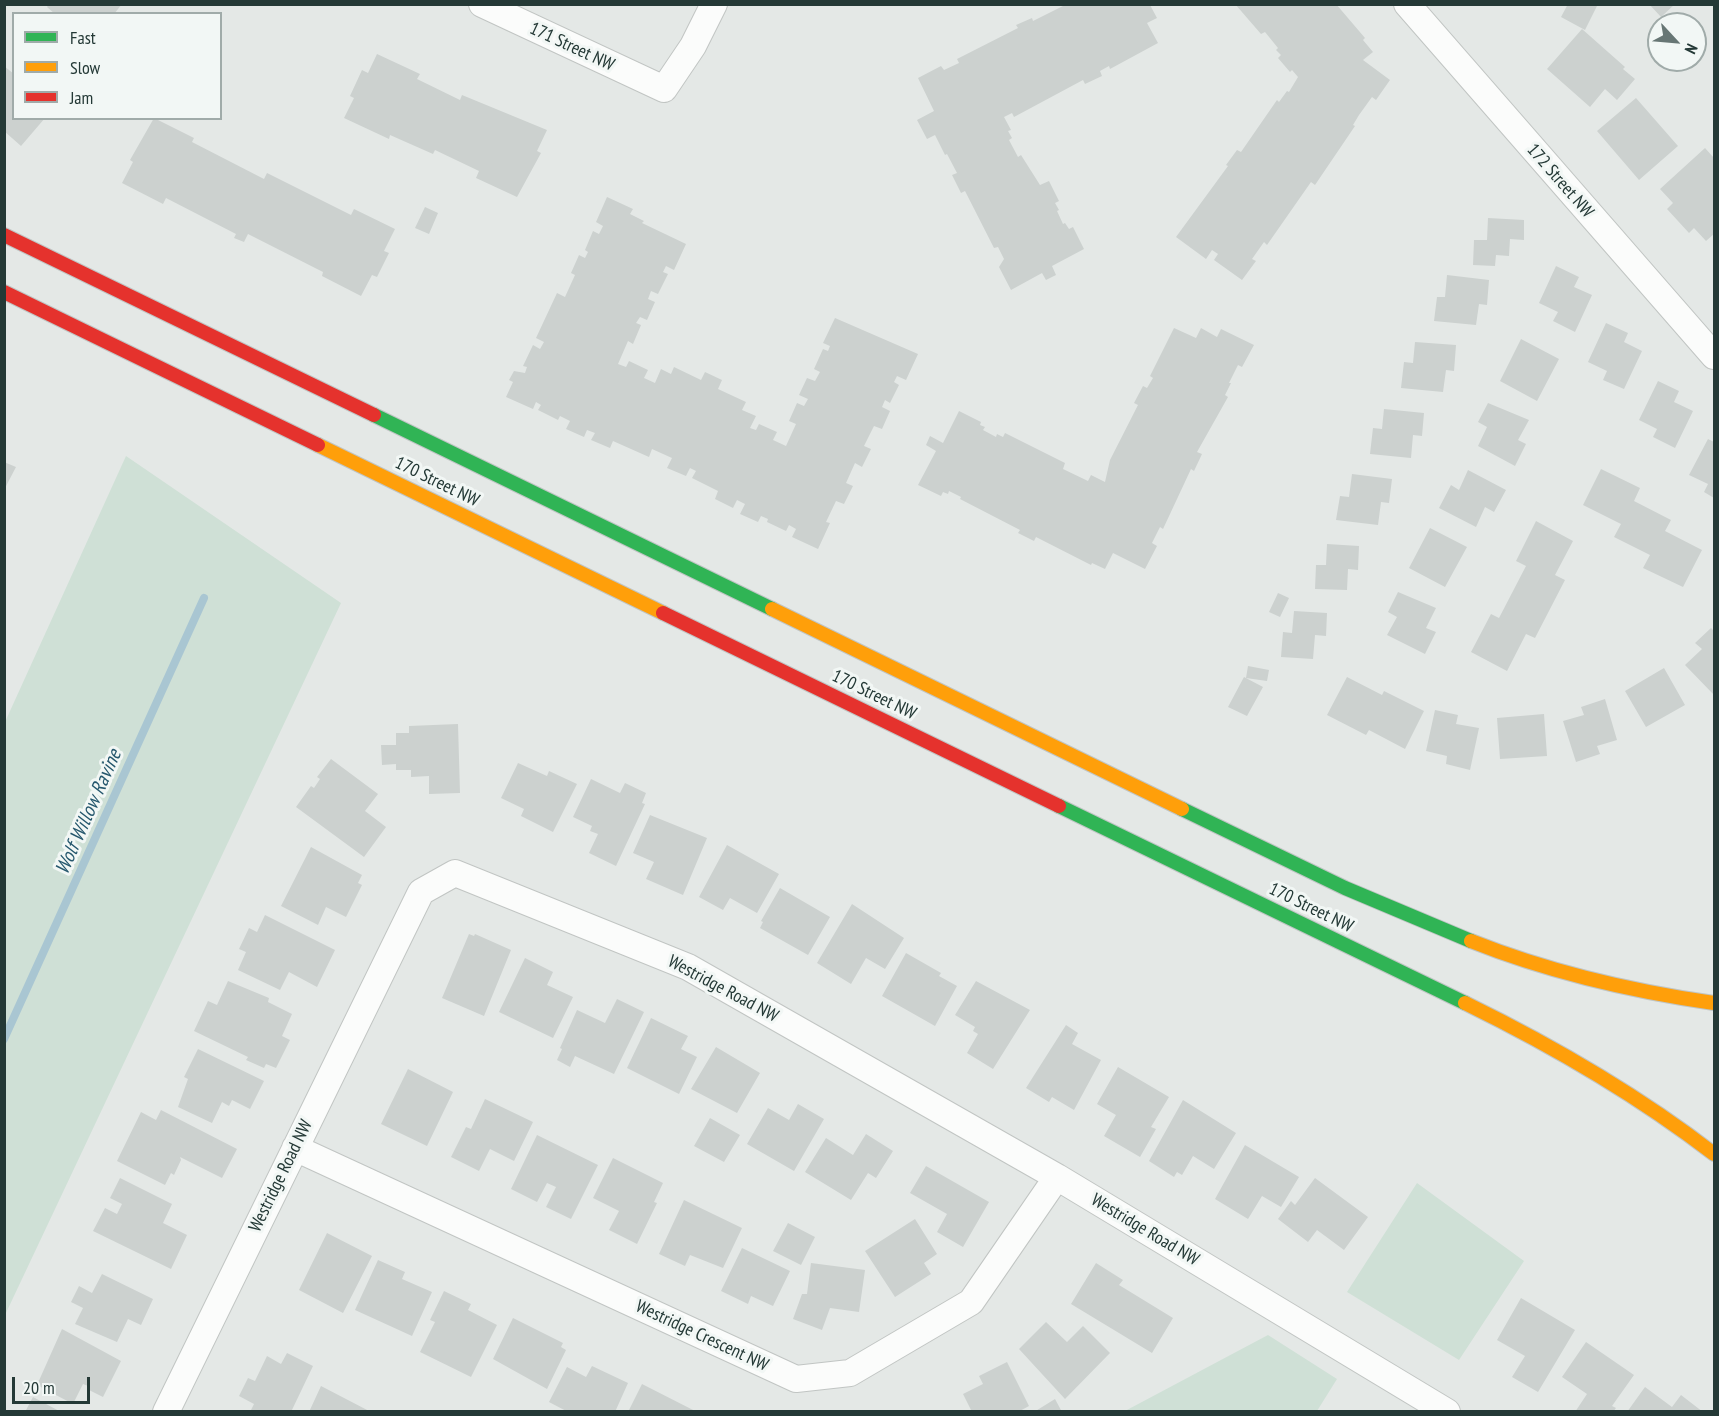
<!DOCTYPE html>
<html>
<head>
<meta charset="utf-8">
<style>
  body { margin:0 }
  #map { position:relative; width:1719px; height:1416px; overflow:hidden; background:#e4e8e6; font-family:"PT Sans Narrow",sans-serif }
  canvas { display:block }
  .frame { position:absolute; inset:0; border:6px solid #243936; pointer-events:none }
  .legend { position:absolute; left:12px; top:12px; width:210px; height:108px; box-sizing:border-box; background:#f2f7f5; border:2px solid #a0aba9; margin:0; padding:8px 10px; list-style:none; font-size:18px; color:#243936 }
  .legend li { display:flex; align-items:center; gap:12px; height:30px }
  .legend b { width:30px; border:2px solid #a0aba9 }
  .north { position:absolute; left:1647px; top:12px; width:60px; height:60px; box-sizing:border-box; background:#f2f7f5; border:2px solid #a0aba9; border-radius:50%; rotate:116deg; font-size:16px; font-weight:700; line-height:24px; text-align:center; color:#243936 }
  .north::after { content:''; display:block; margin:auto; width:21px; height:27px; background:#677674; clip-path:polygon(50% 0,100% 100%,50% 72%,0 100%) }
  .scale { position:absolute; left:12px; top:1377px; width:78px; height:27px; box-sizing:border-box; border:3px solid #243936; border-top:0; padding-left:8px; font-size:18px; line-height:21px; white-space:nowrap; color:#243936; -webkit-text-stroke:4px #f2f7f5; paint-order:stroke }
</style>
</head>
<body>
<div id="map">
<canvas width="1719" height="1416"></canvas>
<div class="frame"></div>
<ul class="legend">
<li><b style="height:8px;background:#30b455"></b>Fast</li>
<li><b style="height:8px;background:#ff9f0a"></b>Slow</li>
<li><b style="height:8px;background:#e5322d"></b>Jam</li>
</ul>
<div class="north">N</div>
<div class="scale">20 m</div>
</div>
<script>
const ctx = document.querySelector('canvas').getContext('2d');
ctx.lineJoin = 'round';
function fillPath(path, color) { ctx.fillStyle = color; ctx.fill(path, 'evenodd'); }
function stroke(path, color, width, dash) { ctx.strokeStyle = color; ctx.lineWidth = width; ctx.lineCap = dash ? 'butt' : 'round'; ctx.setLineDash(dash || []); ctx.stroke(path); }
function drawText(font, color, halo, rows, align = 'center') {
  ctx.font = font + ' "PT Sans Narrow",sans-serif'; ctx.lineWidth = 6; ctx.setLineDash([]); ctx.textBaseline = 'middle'; ctx.strokeStyle = halo; ctx.fillStyle = color; for (const [text, x, y, turn = 0] of rows) {
    ctx.save(); ctx.translate(x, y); ctx.rotate((+turn || 0) * Math.PI / 180); ctx.textAlign = isNaN(turn) ? turn : align; if (halo) ctx.strokeText(text, 0, 0); ctx.fillText(text, 0, 0); ctx.restore();
  }
}
const green = new Path2D(`
  M126 456 341 603 5 1315V722Z
  M1417 1183 1524 1261 1459 1360 1347 1292Z
  M1268 1335 1337 1379 1317 1411H1125Z`);
const stream = new Path2D(`
  M4 1039 204 598`);
const building = new Path2D(`
  M49 4H122L114 14H55L47 7Z
  M1235 4H1336L1365 38 1363 40 1373 52 1363 60 1390 80 1376 100 1372 97 1359 115 1353 125 1355 126 1315 185 1311 182 1267 245 1264 242 1252 259 1256 261 1242 280 1214 260 1218 254 1212 250 1206 259 1176 237 1228 166 1226 165 1237 150 1241 152 1277 100 1279 102 1287 91 1289 92 1298 77 1292 70 1290 72 1278 58 1281 55 1276 50 1278 48 1265 32 1261 34Z
  M1568 4H1598L1585 30 1561 17Z
  M1649 4H1675L1661 17Z
  M1065 5H1150L1157 18 1147 23 1158 43 1110 69 1109 66 1100 71 1102 76 1085 84 1083 80 1014 117 1012 113 1004 117 1011 130 1008 131 1012 138 1009 140 1018 157 1021 155 1040 185 1049 181 1059 201 1055 203 1059 210 1057 211 1063 224 1065 223 1069 229 1073 227 1084 249 1052 266 1056 275 1046 280 1042 273 1011 290 999 267 1004 259 998 247 994 248 965 191 961 193 952 175 957 173 947 154 945 155 935 135 927 139 917 120 934 111 918 78 941 66 944 70 959 63 957 59 1018 28 1016 25 1032 18 1033 21Z
  M1582 29 1625 67 1623 69 1635 79 1617 100 1605 89 1590 107 1547 69Z
  M377 54 420 74 417 79 460 100 462 95 547 130 537 151 541 153 517 197 476 178 479 171 435 150 433 154 390 135 389 139 344 118 354 98 350 96 362 70 368 73Z
  M4 66 14 74V118H45L21 146 4 131Z
  M1636 98 1678 146 1639 180 1597 131Z
  M154 118 194 138 192 142 264 179 267 173 351 215 354 209 395 229 384 251 389 253 377 277 372 275 361 296 322 276 323 272 248 234 244 242 234 238 236 234 166 198 163 204 122 183 133 162 130 160Z
  M1705 148 1714 158V234L1706 241 1694 228 1689 233 1667 209 1673 203 1660 189Z
  M607 197 633 209 630 214 644 221 642 223 686 244 674 270 666 266 663 272 668 274 658 294 651 291 648 299 655 302 647 320 640 317 636 323 641 325 633 344 628 341 618 364 626 367 629 361 648 370 644 378 655 383 661 369 671 374 674 367 701 380 705 372 722 380 718 389 746 402 742 410 756 416 750 428 756 430 759 424 777 432 773 440 786 446 796 424 789 421 797 403 804 406 808 399 799 395 807 378 815 381 820 372 814 369 823 349 828 351 830 346 823 343 835 318 918 354 906 380 897 376 894 382 899 385 890 403 885 400 882 407 890 411 882 429 874 426 864 446 871 449 862 467 855 463 846 483 853 486 844 504 836 501 826 522 830 523 818 549 792 537 796 529 789 525 786 531 767 522 768 519 761 516 758 522 740 514 745 504 737 500 733 508 715 499 718 491 692 478 696 471 690 468 686 476 667 468 672 458 652 449 649 457 613 441 610 448 591 440 595 433 587 430 584 437 566 429 570 421 560 416 558 420 538 410 541 405 536 402 533 409 506 397 513 382 509 380 514 371 525 373 527 367 523 366 533 345 540 349 544 342 536 338 557 293 565 297 575 275 571 273 579 255 585 258 588 252 585 250 593 231 599 234 603 226 596 222Z
  M425 207 438 213 429 234 415 228Z
  M1488 218 1524 220V240L1510 239 1509 256 1496 255 1495 266 1473 265 1474 240H1487Z
  M1556 266 1579 277 1574 287 1592 295 1575 332 1553 321 1558 312 1539 303Z
  M1447 275 1489 280 1487 305 1479 304 1476 325 1434 321 1437 297H1445Z
  M1606 323 1628 333 1624 342 1642 351 1624 389 1603 380 1607 371 1588 362Z
  M1174 328 1196 338 1201 328 1217 337 1221 329 1254 345 1242 367 1238 365 1229 383H1231L1225 395 1228 397 1197 452 1202 454 1194 471 1191 469 1163 529 1160 527 1152 543 1157 546 1145 569 1113 553 1105 569 1092 563 1091 565 1036 537 1034 541 1018 533 1020 530 960 499 961 497 949 491 948 494 943 492 941 496 918 485 936 451 926 445 930 436 943 443 959 411 981 422 980 425 985 427 983 430 996 437 997 434 1003 437 1005 433 1065 463 1063 469 1088 481 1091 475 1105 482 1110 460 1138 405 1134 403 1143 386 1147 388 1153 378 1150 376Z
  M1521 339 1559 359 1537 401 1500 381Z
  M1415 342 1456 345 1454 371 1446 370 1443 392 1401 388 1404 362 1413 363Z
  M1658 381 1679 391 1674 402 1693 411 1675 448 1653 437 1657 429 1639 420Z
  M1488 403 1529 420 1518 440 1526 444 1515 466 1478 446 1487 427 1478 422Z
  M1384 409 1424 413 1422 436 1413 435 1411 458 1370 454 1373 428 1382 429Z
  M1708 439 1714 442V498L1704 492 1708 484 1689 475Z
  M4 462 16 467 4 490Z
  M1601 469 1640 488 1634 501 1671 520 1665 531 1702 550 1683 587 1643 568 1650 555 1614 537 1621 524 1583 505Z
  M1468 470 1506 490 1494 512 1485 507 1476 527 1439 508 1451 485 1459 490Z
  M1352 474 1392 479 1389 503 1381 502 1378 525 1336 520 1340 496 1349 497Z
  M1536 521 1573 541 1555 575 1565 580 1535 638 1526 634 1507 671 1471 652 1491 614 1499 618 1526 566 1516 561Z
  M1430 528 1467 547 1445 587 1409 568Z
  M1327 544 1359 546 1358 570 1348 569 1347 590 1315 589 1316 565H1326Z
  M1398 592 1436 608 1426 628 1436 632 1425 654 1387 635 1397 617 1388 612Z
  M1278 593 1289 598 1280 617 1269 612Z
  M1294 611 1327 613 1326 636 1315 635 1313 659 1281 657 1283 632 1292 633Z
  M1711 628 1714 631V695L1685 665 1702 649 1695 643Z
  M1248 666 1269 670 1267 681 1246 678Z
  M1664 668 1685 705 1646 727 1625 691Z
  M1244 677 1263 687 1247 716 1228 707Z
  M1347 677 1382 695 1384 691 1424 711 1405 749 1369 730 1366 735 1327 715Z
  M1605 699 1617 740 1597 746 1600 754 1576 762 1563 721 1584 715 1581 707Z
  M1435 710 1458 715 1456 724 1479 728 1470 770 1446 764 1447 756 1426 751Z
  M1544 714 1547 756 1500 759 1497 718Z
  M458 724 460 793 429 794V776L411 777V770H396V764L382 765 381 745H396V733H409V726Z
  M331 759 378 794 365 811 386 827 364 857 296 807 311 786 314 788 320 779 317 777Z
  M518 763 547 776 549 771 577 784 553 832 521 816 524 809 501 798Z
  M591 779 620 793 625 783 646 793 642 803 645 804 616 866 589 853 598 834 590 831 592 826 573 817Z
  M650 815 707 838 683 895 646 879 654 862 633 853Z
  M727 845 779 874 757 913 730 898 723 910 699 897Z
  M311 847 362 875 358 883 362 885 346 917 326 907 318 925 281 906Z
  M780 888 830 917 808 955 760 928 763 922 761 921Z
  M852 904 904 938 885 969 866 958 851 984 817 963Z
  M265 915 335 950 317 987 289 972 280 990 238 970 246 952 239 949 249 928 257 932Z
  M469 934 474 936 475 934 511 950 484 1016 442 998Z
  M906 953 941 973 939 976 957 986 935 1026 882 996Z
  M525 958 553 972 547 985 573 997 553 1038 499 1012Z
  M228 981 269 998 268 1002 292 1014 282 1036 290 1040 276 1068 266 1064 264 1068 246 1060 248 1057 194 1031 208 1001 217 1005Z
  M976 981 1030 1010 993 1069 967 1053 978 1034 973 1031 975 1027 955 1015Z
  M617 999 644 1012 614 1074 575 1056 570 1067 557 1060 562 1049 560 1048 577 1010 605 1023Z
  M651 1018 688 1036 681 1049 697 1057 679 1094 627 1068Z
  M1066 1025 1078 1033 1072 1044 1101 1060 1074 1110 1052 1097 1049 1102 1026 1088Z
  M716 1047 760 1073 737 1113 691 1089Z
  M198 1049 264 1081 250 1109 232 1100 229 1106 222 1102 212 1123 178 1107 188 1079 184 1077Z
  M1118 1067 1169 1097 1151 1127 1156 1129 1140 1157 1104 1136 1116 1115 1097 1104Z
  M408 1069 453 1092 427 1146 381 1124Z
  M485 1099 533 1122 514 1161 490 1149 479 1171 451 1157 466 1127 471 1129Z
  M1183 1100 1236 1133 1214 1169 1193 1156 1182 1175 1177 1172 1174 1177 1149 1161Z
  M798 1104 824 1119 794 1171 747 1144 768 1108 789 1120Z
  M161 1110 237 1149 222 1178 180 1157 181 1160 174 1175 171 1173 165 1185 117 1161 141 1112 156 1120Z
  M710 1118 740 1135 724 1162 694 1146Z
  M866 1134 893 1151 876 1178 868 1173 851 1200 805 1172 826 1138 853 1155Z
  M537 1135 598 1165 571 1219 546 1207 556 1187 547 1183 537 1202 511 1189Z
  M1245 1145 1299 1177 1281 1207 1262 1196 1248 1219 1215 1199Z
  M613 1158 663 1183 654 1202 657 1203 637 1244 609 1230 619 1211 593 1198Z
  M926 1166 989 1202 963 1247 937 1232 947 1214 910 1193Z
  M120 1178 172 1204 163 1223 187 1235 171 1269 93 1231 105 1208 117 1214 122 1204 110 1198Z
  M1315 1178 1368 1217 1344 1250 1317 1230 1308 1242 1278 1219 1291 1201 1295 1205Z
  M684 1200 742 1228 723 1268 690 1255 685 1266 659 1254Z
  M915 1219 937 1254 924 1263 931 1274 895 1297 865 1251Z
  M788 1223 815 1237 801 1265 773 1251Z
  M327 1233 372 1256 343 1313 299 1290Z
  M742 1248 790 1271 773 1306 751 1296 748 1304 721 1291Z
  M378 1260 405 1272 402 1279 432 1292 412 1336 355 1310Z
  M811 1263 865 1270 859 1312 830 1308 822 1330 793 1319 802 1294H807Z
  M1096 1263 1123 1280 1119 1285 1173 1318 1152 1353 1071 1304Z
  M102 1274 153 1299 141 1325 128 1319 117 1342 75 1324 83 1308 71 1302 79 1286 92 1293Z
  M444 1291 471 1304 468 1310 497 1325 471 1377 420 1352 435 1322 430 1320Z
  M1521 1298 1575 1330 1538 1392 1512 1377 1525 1356 1497 1340Z
  M513 1318 563 1343 561 1347 566 1350 547 1389 493 1359Z
  M1046 1322 1067 1342 1083 1326 1110 1353 1065 1399 1019 1349Z
  M62 1329 121 1361 103 1397 87 1389 88 1386 83 1384 73 1404 37 1385Z
  M1586 1342 1634 1375 1612 1406 1616 1408 1613 1412H1575L1587 1394 1562 1377Z
  M287 1353 313 1366 291 1412H250L254 1404 239 1396 248 1378 255 1381 267 1356 281 1364Z
  M1007 1362 1029 1406 1018 1412H972L963 1394 983 1384 979 1376Z
  M592 1366 628 1383 615 1412H568L549 1402 567 1367 586 1377Z
  M642 1384 697 1412H628Z
  M321 1386 371 1412H309Z
  M1645 1387 1672 1407 1681 1395 1703 1412H1627Z
  M33 1397 61 1412H25Z
  M1055 1399 1062 1412H1034Z`);
const street = new Path2D(`
  M482 4 664 89 693 46 714 4
  M1407 4 1714 356
  M295 1148 796 1379 850 1373 971 1302 1057 1177
  M166 1412 421 892 455 873 688 967 1057 1177 1447 1412`);
const fast = new Path2D(`
  M374 415 772 609
  M1059 806 1465 1003
  M1182 809 1345 888 1471 941`);
const slow = new Path2D(`
  M318 445 663 613
  M772 609 1182 809
  M1471 941C1549 972 1630 991 1714 1003
  M1465 1003C1553 1046 1636 1094 1714 1154`);
const jam = new Path2D(`
  M4 235 374 415
  M4 292 318 445
  M663 613 1059 806`);
const streetNames = [
  ["171 Street NW",572,47,25],
  ["172 Street NW",1560,181,49],
  ["170 Street NW",437,482,26],
  ["170 Street NW",874,695,26],
  ["170 Street NW",1311,908,26],
  ["Westridge Road NW",723,989,28],
  ["Westridge Road NW",281,1176,-64],
  ["Westridge Road NW",1145,1230,31],
  ["Westridge Crescent NW",702,1336,25]
];
const waterNames = [
  ["Wolf Willow Ravine",89,812,-66]
];
fillPath(green, '#cfe0d6');
stroke(stream, '#a9c6d2', 8);
fillPath(building, '#ccd1cf');
stroke(street, '#c1c5c3', 28);
stroke(fast, '#c0c5c4', 16);
stroke(slow, '#c0c5c4', 16);
stroke(jam, '#c0c5c4', 16);
stroke(street, '#fbfcfb', 26);
stroke(fast, '#30b455', 14);
stroke(slow, '#ff9f0a', 14);
stroke(jam, '#e5322d', 14);
drawText('18px', '#243936', '#f2f7f5', streetNames);
drawText('italic 20px', '#25576d', '#f2f7f5', waterNames);
</script>
</body>
</html>
